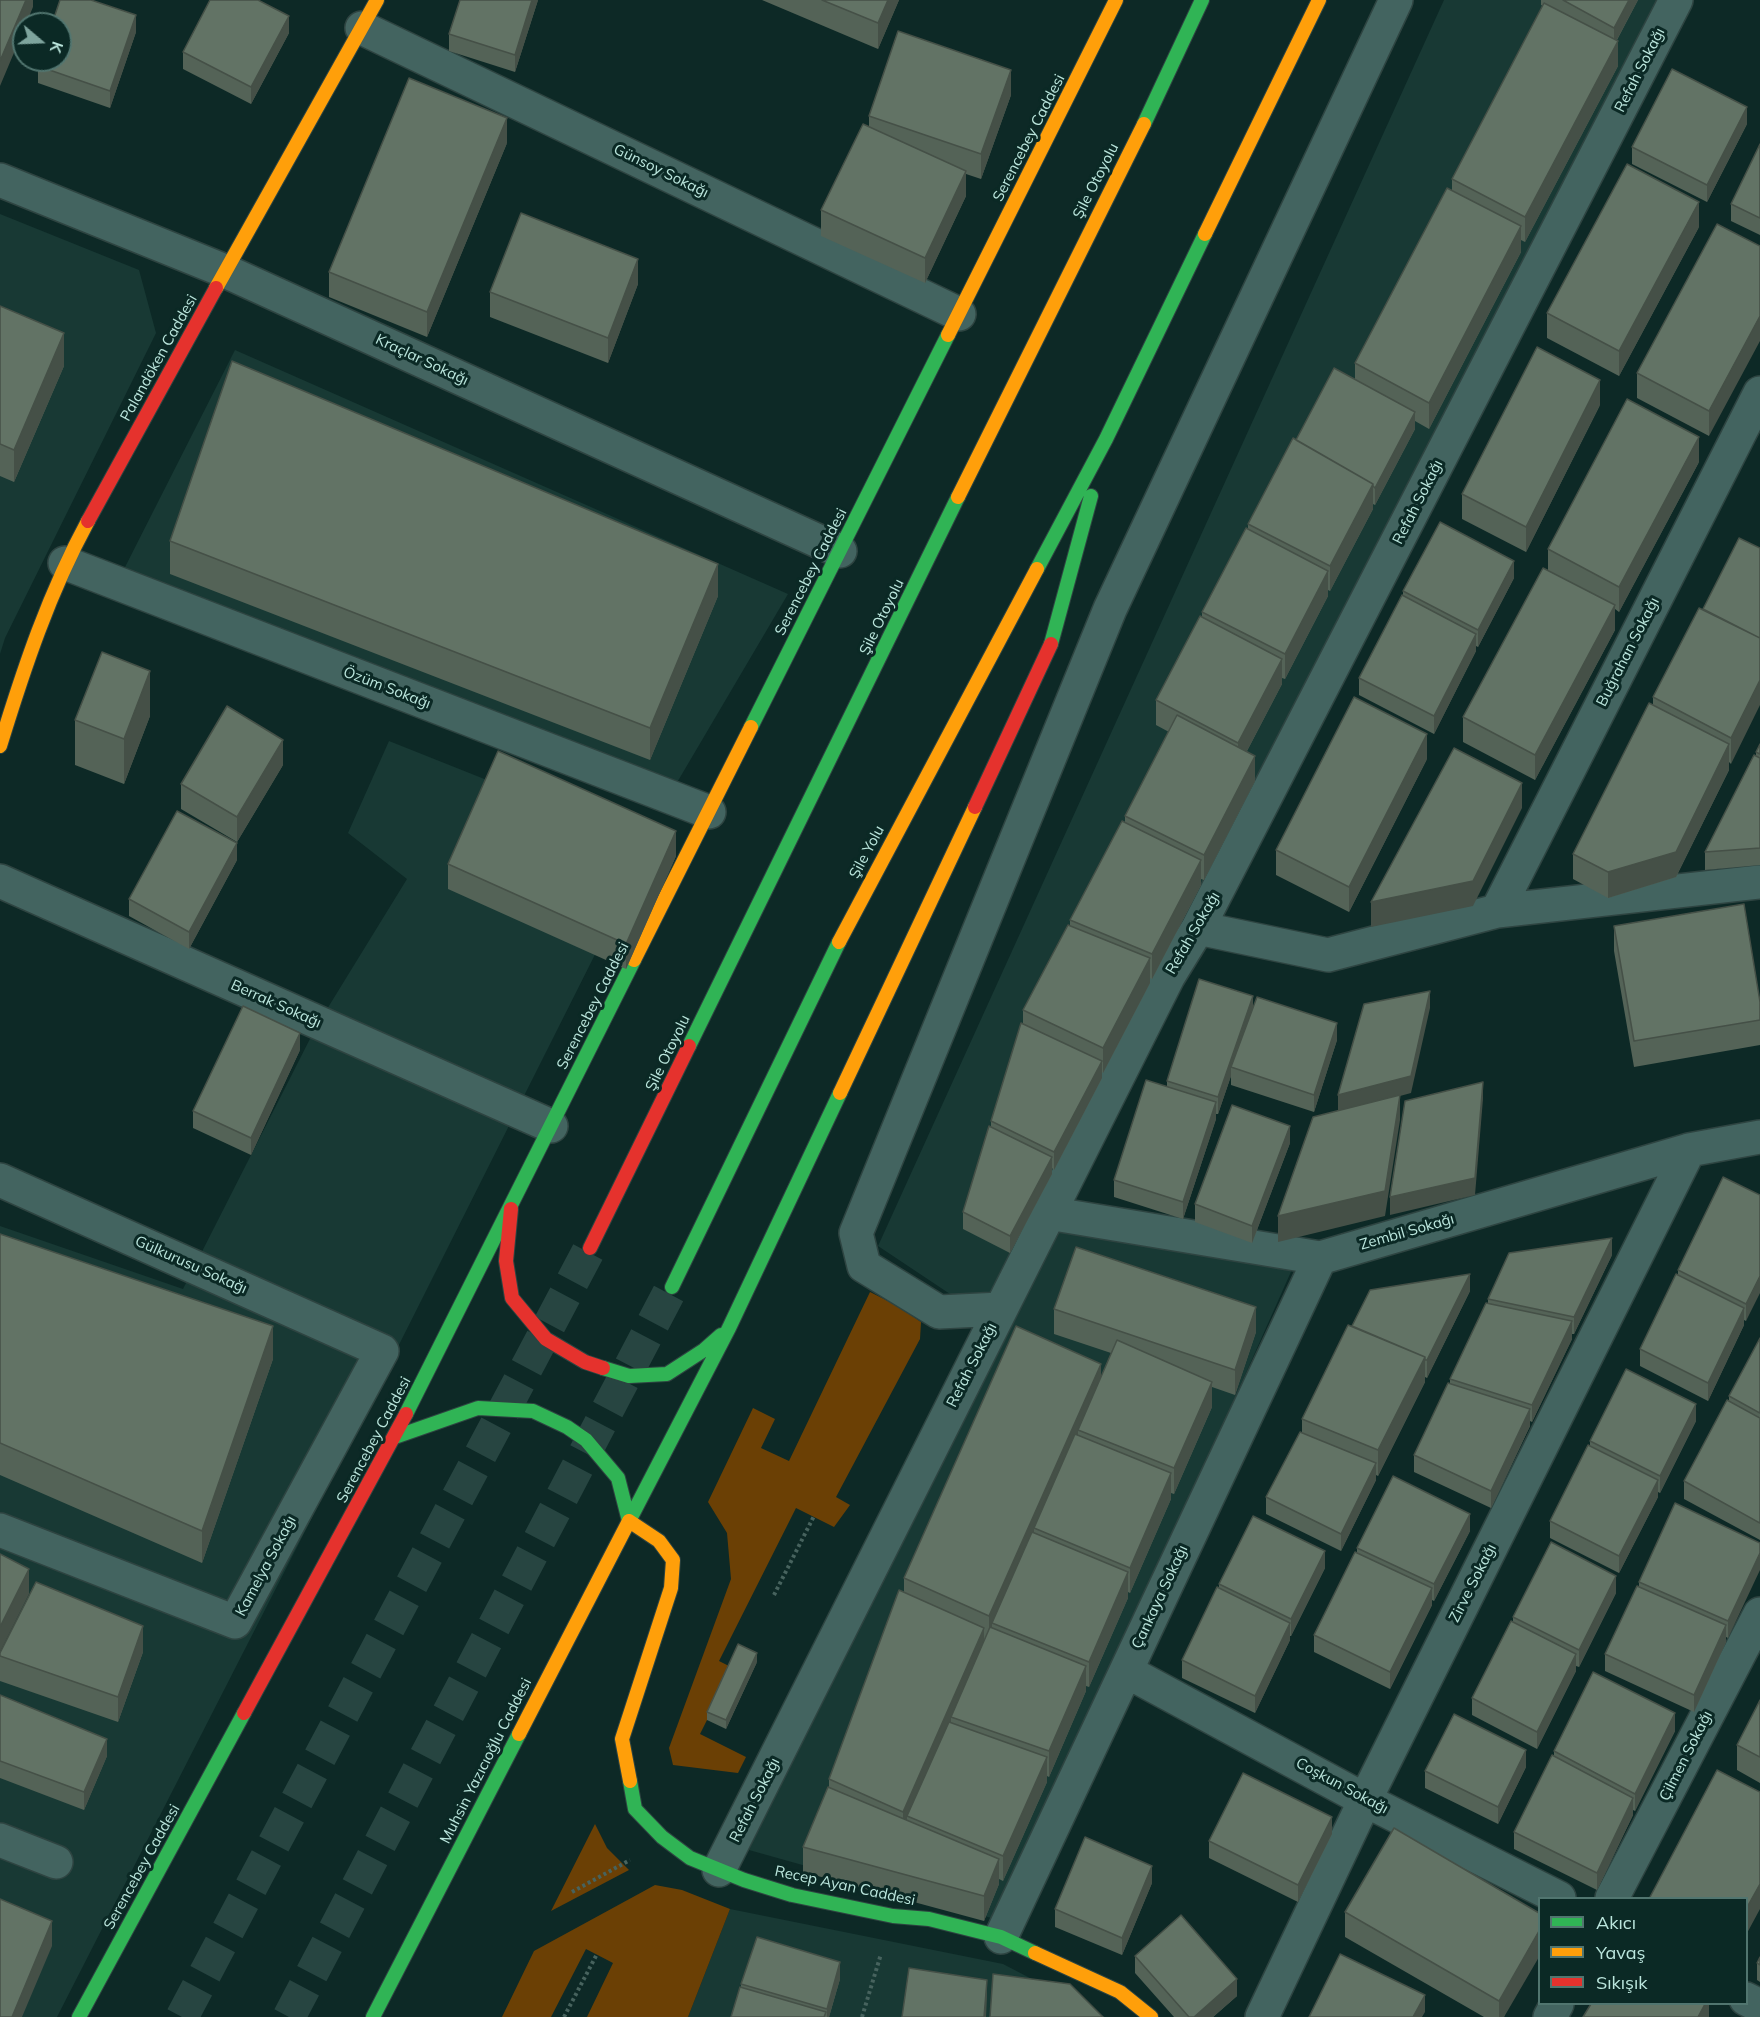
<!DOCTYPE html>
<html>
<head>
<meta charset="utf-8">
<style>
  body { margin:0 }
  #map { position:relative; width:1760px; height:2017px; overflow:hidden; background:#0d2926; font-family:Mulish,sans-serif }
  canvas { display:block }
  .legend { position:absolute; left:1538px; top:1897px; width:210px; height:108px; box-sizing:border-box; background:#0b2925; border:2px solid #51756f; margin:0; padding:8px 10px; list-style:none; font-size:18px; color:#bbe6dd }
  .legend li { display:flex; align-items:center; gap:12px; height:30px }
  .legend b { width:30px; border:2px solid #51756f }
  .north { position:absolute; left:12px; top:12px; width:60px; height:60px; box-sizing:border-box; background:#0b2925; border:2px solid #51756f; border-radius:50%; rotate:109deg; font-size:16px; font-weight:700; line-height:24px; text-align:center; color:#bbe6dd }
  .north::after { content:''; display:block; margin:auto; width:21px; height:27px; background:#7ea49d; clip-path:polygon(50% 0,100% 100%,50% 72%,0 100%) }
</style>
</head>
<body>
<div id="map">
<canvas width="1760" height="2017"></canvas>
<ul class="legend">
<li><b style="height:8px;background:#30b455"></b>Akıcı</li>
<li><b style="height:8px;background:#ff9f0a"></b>Yavaş</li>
<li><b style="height:8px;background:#e5322d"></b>Sıkışık</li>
</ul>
<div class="north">K</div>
</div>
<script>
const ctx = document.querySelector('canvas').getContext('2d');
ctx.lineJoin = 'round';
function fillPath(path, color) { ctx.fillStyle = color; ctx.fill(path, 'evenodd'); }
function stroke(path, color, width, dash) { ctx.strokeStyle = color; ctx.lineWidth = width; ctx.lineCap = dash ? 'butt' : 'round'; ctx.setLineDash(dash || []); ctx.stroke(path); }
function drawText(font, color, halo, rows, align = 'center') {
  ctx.font = font + ' Mulish,sans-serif'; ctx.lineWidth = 6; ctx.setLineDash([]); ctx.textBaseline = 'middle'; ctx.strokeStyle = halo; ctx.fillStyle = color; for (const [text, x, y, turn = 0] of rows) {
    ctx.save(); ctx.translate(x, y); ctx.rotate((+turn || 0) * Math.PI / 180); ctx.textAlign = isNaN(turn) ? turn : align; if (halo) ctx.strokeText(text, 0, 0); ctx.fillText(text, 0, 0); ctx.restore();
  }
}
const built = new Path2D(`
  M1444 0H1660L1031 1216 1294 1265 1002 1921 749 1850 986 1318 878 1246Z
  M0 214 139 270 156 333 5 638 0 654Z
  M235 350 788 594 662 808 119 579Z
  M389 741 650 845 318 1506 57 2017H0V1226L183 1289 316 1027 407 879 348 833Z
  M730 1909 1003 1964 1105 2017H688Z`);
const green = new Path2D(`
  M870 1292 898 1306 921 1322 920 1339 836 1497 850 1505 834 1527 796 1508 719 1661 733 1668 700 1734 746 1757 738 1773 673 1765 669 1748 731 1579 727 1533 708 1502 753 1408 775 1419 761 1448 789 1461Z
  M595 1824 607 1848 629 1870 551 1911Z
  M655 1885 682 1890 730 1909 688 2017H587L613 1963 586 1949 551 2017H502L534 1951Z`);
const highwayTunnel = new Path2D(`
  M182 2017 590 1248
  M289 2017 672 1287`);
const path = new Path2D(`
  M774 1595 814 1516
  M572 1892 630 1860
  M564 2017 597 1954
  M862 2017 881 1954`);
const street = new Path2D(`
  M362 28 959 314
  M0 180 225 271 840 551
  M65 563 709 812
  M0 881 551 1126
  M1497 911 1760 393
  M1198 928 1328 955 1497 911 1760 882
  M0 1180 382 1351 235 1622 0 1530
  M1048 1213 1320 1258 1689 1150 1760 1137
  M1001 1309 939 1312 864 1266 856 1233 1110 609 1396 0
  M1126 1671 1365 1800 1559 1898
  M0 1840 56 1862
  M719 1870 1168 977 1198 928 1676 0
  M1612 1898 1760 1614
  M1001 1937 1320 1258
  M1746 1999 1760 2006
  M1262 2017 1365 1800 1689 1150
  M1550 2017 1557 2004`);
const fast = new Path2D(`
  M1144 124 1202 0
  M1037 569 1106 439 1205 234
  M1051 644 1091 496
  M751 727 948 335
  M689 1046 958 497
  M672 1287 839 942
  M603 1368 629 1376 667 1374 704 1350 721 1335
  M406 1414 634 960
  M395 1437 478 1408 533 1411 567 1427 586 1440 618 1478 629 1521
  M629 1521 729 1328 840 1093
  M630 1781 635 1809 662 1837 690 1858 744 1880 792 1895 893 1916 929 1919 1001 1937 1035 1953
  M79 2017 244 1713
  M373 2017 519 1734`);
const slow = new Path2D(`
  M1205 234 1319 0
  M216 288 377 0
  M948 335 1116 0
  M958 497 1144 124
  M0 746C24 668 49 593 88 521
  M839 942 1037 569
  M634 960 751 727
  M840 1093 975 807
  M629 1521 659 1541 673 1560 671 1588 622 1739 630 1781
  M519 1734 629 1521
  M1035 1953 1120 1992 1151 2017`);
const jam = new Path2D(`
  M88 521 216 288
  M975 807 1051 644
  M511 1209 506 1261 512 1298 546 1339 585 1362 603 1368
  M590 1248 689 1046
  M244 1713 406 1414`);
const wall = new Path2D(`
  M538 0 515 72 449 51V34Z
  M762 0H899L878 49Z
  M1541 0H1638L1617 40 1618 66 1525 242 1521 240V252L1429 429 1415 421V429L1375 505 1373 504V509L1330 591 1328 590V596L1285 679 1282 678V684L1247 751 1255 781 1204 880 1201 879V885L1152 979 1150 978V983L1103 1073 1102 1072V1078L1054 1170 1052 1168V1174L1010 1253 963 1229V1212L991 1127V1121L1023 1024V1010L1070 926V920L1125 823V816L1169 732 1156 725V700L1202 617V612L1248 529V524L1296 440 1355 379V363L1452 191V179L1543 6 1541 5Z
  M136 32 110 108 38 83V66Z
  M289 33 251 104 183 69V52Z
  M1011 95 981 179 966 174V196L925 283 821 236V210L869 126V116Z
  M1747 124 1707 202 1632 164V147Z
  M507 143 427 337 329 297V272Z
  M1760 144V235L1731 221V204Z
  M1717 224 1709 436 1637 398V373Z
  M1699 227 1619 376 1547 338V313Z
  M638 284 608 363 490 317V292Z
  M0 306 64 366 14 482 0 476Z
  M1600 405 1526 552 1462 519V494Z
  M1699 462 1619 612 1615 609V630L1535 780 1463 742V717L1548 570V549Z
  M1739 538 1731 764 1729 762V770L1676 877 1608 898 1573 879V854L1653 705V697L1703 609Z
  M170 541 718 596 650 760 170 574Z
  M1514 578 1478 647 1476 646V651L1434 734 1359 695V678L1403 596V591Z
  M150 716 124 784 75 765V720Z
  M1760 744V865L1705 870V852L1756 756V752Z
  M1427 759 1349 912 1276 875V850Z
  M283 765 237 842 181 809V784Z
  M676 856 626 969 448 889V864Z
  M237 860 189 949 129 916V899Z
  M1614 926 1760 1002V1045L1634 1067 1614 951Z
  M1253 1007 1337 1040 1314 1112 1231 1085V1076L1218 1114H1216V1119L1183 1219 1114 1197V1180L1167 1086V1081Z
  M300 1050 251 1155 193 1128V1111Z
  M1290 1143 1252 1243 1195 1222V1204Z
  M1760 1195 1746 1321 1744 1320V1325L1708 1401 1640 1366V1349L1678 1275V1270Z
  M0 1234 273 1359 202 1563 0 1475Z
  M1612 1255 1574 1334H1572V1339L1532 1422 1530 1421V1426L1491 1508 1414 1472V1455L1450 1383V1379L1488 1304V1299Z
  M1470 1291 1427 1378 1425 1377V1382L1378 1476 1376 1475V1480L1341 1551 1266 1514V1497L1302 1432V1419L1352 1326Z
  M1054 1309 1256 1332 1235 1395 1212 1387V1407L1174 1494 1171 1493V1499L1130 1593 1128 1592V1598L1089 1687 1086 1686V1691L1049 1777 1047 1776V1782L1003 1881 999 1879V1884L984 1921 803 1872V1847L829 1787V1779L904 1592V1578L1101 1377 1111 1353 1054 1334Z
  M1760 1338V1540L1684 1499V1481L1729 1401V1396Z
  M1696 1421 1660 1493 1658 1492V1497L1619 1573 1550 1538V1521L1590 1446V1441Z
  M1470 1531 1434 1601 1432 1600V1605L1390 1689 1314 1652V1635L1357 1553V1548Z
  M1760 1543 1728 1638 1726 1637V1642L1694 1712 1605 1671V1654L1639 1587V1582Z
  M1325 1568 1291 1636H1290V1640L1255 1713 1182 1678V1660L1219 1588V1584Z
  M1616 1593 1579 1667 1576 1666V1671L1537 1749 1472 1715V1698L1513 1622V1617Z
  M143 1652 118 1722 0 1681V1653Z
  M757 1662 726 1729 707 1720V1712Z
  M0 1695 107 1756 84 1810 0 1778Z
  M1760 1700V1783L1737 1770V1745Z
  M1675 1731 1635 1811 1633 1810V1815L1597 1890 1514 1849V1832L1554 1756V1751Z
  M1526 1767 1498 1824 1425 1788V1771Z
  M1332 1834 1298 1902 1209 1858V1841Z
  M1152 1883 1122 1955 1055 1927V1909Z
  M1345 1912 1539 1913 1504 2017H1484L1345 1937Z
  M1135 1956 1237 1996 1213 2017H1174L1135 1973Z
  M1760 1957V1982L1757 1980V1963Z
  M840 1979 829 2017H731L741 1987V1984Z`);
const shadedWall = new Path2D(`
  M26 0H33V7L26 24H24V29L0 86V61Z
  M532 0H538L515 72V55Z
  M888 0H899L878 49V23Z
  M1629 0H1638L1614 45V28Z
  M136 15V32L110 108V91Z
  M289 16V33L251 104V87Z
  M1618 41V66L1525 242V217Z
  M1011 70V95L981 179V154Z
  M1747 107V124L1707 202V185Z
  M507 118V143L427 337V312Z
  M966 171V196L925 283V258Z
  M1699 202V227L1619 376V351Z
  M1521 226V252L1429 429V403Z
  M638 259V284L608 363V338Z
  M1760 316V341L1709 436V411Z
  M64 333V366L14 482V450Z
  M1600 380V405L1526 552V527Z
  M1415 412V429L1375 505V488Z
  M1699 437V462L1619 612V587Z
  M1373 484V509L1330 591V566Z
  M1514 561V578L1478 647V630Z
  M718 564V596L650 760V728Z
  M1328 571V596L1285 679V654Z
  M1615 605V630L1535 780V755Z
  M1476 634V651L1434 734V716Z
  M1282 659V684L1238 768V743Z
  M150 671V716L124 784V739Z
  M1760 680V705L1731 764V738Z
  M1427 734V759L1349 912V887Z
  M283 740V765L237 842V817Z
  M1729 744V770L1676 877 1608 898V872Z
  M1255 756V781L1204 880V855Z
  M1522 783V808L1473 906 1371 927V902Z
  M676 831V856L626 969V944Z
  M237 843V860L189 949V932Z
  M1201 860V885L1152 979V954Z
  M1150 958V983L1103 1073V1048Z
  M1430 991V1008L1411 1093 1400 1096V1120L1385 1216 1278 1242V1216L1338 1112V1095Z
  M1253 996V1013L1231 1067V1076L1218 1114V1097Z
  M1337 1023V1040L1314 1112V1095Z
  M300 1033V1050L251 1155V1138Z
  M1102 1061V1078L1054 1170V1152Z
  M1483 1082V1099L1475 1195 1390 1215V1197Z
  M1216 1102V1119L1183 1219V1202Z
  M1290 1126V1143L1252 1243V1226Z
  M1052 1157V1174L1010 1253V1236Z
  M1612 1238V1255L1574 1334V1317Z
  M1470 1274V1291L1427 1378V1360Z
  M1760 1276V1293L1746 1321V1304Z
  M1256 1307V1332L1235 1395V1370Z
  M1744 1308V1325L1708 1401V1383Z
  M1572 1321V1339L1532 1422V1405Z
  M273 1326V1359L202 1563V1531Z
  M1425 1357V1382L1378 1476V1450Z
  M1101 1364V1390L1078 1430V1442L1034 1528V1540L992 1623V1634L989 1641V1616Z
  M1212 1382V1407L1174 1494V1468Z
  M1696 1404V1421L1660 1493V1476Z
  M1530 1409V1426L1491 1508V1491Z
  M1376 1463V1480L1341 1551V1534Z
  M1171 1473V1499L1130 1593V1568Z
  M1658 1480V1497L1619 1573V1556Z
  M1470 1514V1531L1434 1601V1584Z
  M1325 1551V1568L1291 1636V1619Z
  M1760 1553V1570L1728 1638V1621Z
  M29 1569V1594L0 1652V1627Z
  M1128 1572V1598L1089 1687V1662Z
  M1616 1576V1593L1579 1667V1650Z
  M1432 1588V1605L1390 1689V1672Z
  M1290 1623V1640L1255 1713V1696Z
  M1726 1625V1642L1694 1712V1695Z
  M143 1626V1652L118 1722V1697Z
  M984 1628V1653L951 1717V1728L907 1816V1828L903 1837V1812Z
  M757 1653V1662L726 1729V1720Z
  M1576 1654V1671L1537 1749V1732Z
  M1086 1666V1691L1049 1777V1751Z
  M1675 1713V1731L1635 1811V1794Z
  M107 1739V1756L84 1810V1792Z
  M1526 1750V1767L1498 1824V1807Z
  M1047 1757V1782L1003 1881V1856Z
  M1633 1798V1815L1597 1890V1873Z
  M1332 1817V1834L1298 1902V1885Z
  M999 1859V1884L984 1921V1896Z
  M1152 1866V1883L1122 1955V1938Z
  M1760 1884V1909L1746 1935V1909Z
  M52 1921V1946L22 2017H12Z
  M1539 1931V1957L1504 2017H1499V2001Z
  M840 1962V1979L829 2017H827V2009Z
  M1237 1979V1996L1213 2017H1194Z
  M987 1980V1997L986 2017H984Z
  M1425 1995V2012L1422 2017H1413Z
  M1705 2004H1709V2017H1698Z`);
const building = new Path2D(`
  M0 0H26L0 61Z
  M60 0H91L136 15 110 91 38 66 40 60H60V24H52Z
  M210 0H258L289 16 251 87 183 52Z
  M460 0H532L515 55 449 34Z
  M822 0H888L878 23Z
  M1563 0H1629L1614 28Z
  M1544 3 1618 41 1525 217 1452 179Z
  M898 31 1011 70 981 154 869 116Z
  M1672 69 1747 107 1707 185 1632 147Z
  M409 78 507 118 427 312 329 272Z
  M863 124 966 171 925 258 821 210Z
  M1760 144V218L1731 204Z
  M1627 164 1699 202 1619 351 1547 313Z
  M1447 188 1521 226 1429 403 1355 363Z
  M521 213 638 259 608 338 490 292Z
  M1717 224 1760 246V316L1709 411 1637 373Z
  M0 306 64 333 14 450 0 444Z
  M1537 347 1600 380 1526 527 1462 494Z
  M232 361 718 564 650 728 170 541Z
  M1334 368 1415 412 1375 488 1373 486V484L1296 440Z
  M1627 399 1699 437 1619 587 1548 549Z
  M1293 438 1373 484 1330 566 1248 524Z
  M1440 522 1514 561 1478 630 1403 591Z
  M1246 528 1328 571 1285 654 1202 612Z
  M1739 538 1760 548V638L1703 609Z
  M1543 568 1615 605 1535 755 1463 717Z
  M1402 595 1476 634 1434 716 1359 678Z
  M1699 608 1760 638V680L1731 738 1653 697Z
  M1200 616 1282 659 1238 743 1156 700Z
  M102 652 150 671 124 739 75 720Z
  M1354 697 1427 734 1349 887 1276 850Z
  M1649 703 1729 744 1676 852 1608 872 1573 854Z
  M227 706 283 740 237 817 181 784Z
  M1177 715 1255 756 1204 855 1125 816Z
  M1760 744V754L1756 752Z
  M1454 748 1522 783 1473 881 1371 902Z
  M498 751 676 831 626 944 448 864Z
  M1754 755 1760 758V848L1705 852Z
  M177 811 237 843 189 932 129 899Z
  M1122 821 1201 860 1152 954 1070 920Z
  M1744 904 1760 1002V1020L1634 1041 1614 926Z
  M1068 925 1150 958 1103 1048 1023 1010Z
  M1199 979 1253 996 1218 1097 1167 1081Z
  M1430 991 1411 1076 1338 1095 1364 1004Z
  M1257 997 1337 1023 1314 1095 1231 1067Z
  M243 1006 300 1033 251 1138 193 1111Z
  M1021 1023 1102 1061 1054 1152 991 1121Z
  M1146 1080 1216 1102 1183 1202 1114 1180Z
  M1483 1082 1475 1178 1390 1197 1405 1101Z
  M1400 1095 1385 1191 1278 1216 1313 1117Z
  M1232 1105 1290 1126 1252 1226 1195 1204Z
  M989 1126 1052 1157 1010 1236 963 1212Z
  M1723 1177 1760 1195V1276L1746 1304 1678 1270Z
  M0 1234 273 1326 202 1531 0 1443Z
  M1612 1238 1574 1317 1488 1299 1509 1253Z
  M1076 1247 1256 1307 1235 1370 1054 1309Z
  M1470 1274 1427 1360H1425V1357L1352 1326 1370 1290Z
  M1676 1274 1744 1308 1708 1383 1640 1349Z
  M1486 1303 1572 1321 1532 1405 1450 1379Z
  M1348 1325 1425 1357 1378 1450 1302 1419Z
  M1016 1326 1101 1364 989 1616 904 1578Z
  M1760 1338V1413L1729 1396Z
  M1117 1340 1212 1382 1174 1468 1078 1430Z
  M1626 1369 1696 1404 1660 1476 1590 1441Z
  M1448 1383 1530 1409 1491 1491 1414 1455Z
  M1727 1400 1760 1418V1523L1684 1481Z
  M1300 1432 1376 1463 1341 1534 1266 1497Z
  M1075 1434 1171 1473 1130 1568 1034 1528Z
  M1588 1445 1658 1480 1619 1556 1550 1521Z
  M1393 1476 1470 1514 1434 1584 1357 1548Z
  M1675 1503 1760 1543V1553L1728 1621 1639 1582Z
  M1253 1516 1325 1551 1291 1619 1219 1584Z
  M1032 1532 1128 1572 1089 1662 992 1623Z
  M1551 1542 1616 1576 1579 1650 1513 1617Z
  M1355 1552 1432 1588 1390 1672 1314 1635Z
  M0 1554 29 1569 0 1627Z
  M36 1582 143 1626 118 1697 0 1656V1653Z
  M1637 1586 1726 1625 1694 1695 1605 1654Z
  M1217 1587 1290 1623 1255 1696 1182 1660Z
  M899 1590 984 1628 903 1812 829 1779Z
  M1511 1621 1576 1654 1537 1732 1472 1698Z
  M990 1627 1086 1666 1049 1751 951 1717Z
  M738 1644 757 1653 726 1720 707 1712Z
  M1593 1672 1675 1713 1635 1794 1554 1751Z
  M0 1695 107 1739 84 1792 0 1761Z
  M1760 1700V1757L1737 1745Z
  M1454 1714 1526 1750 1498 1807 1425 1771Z
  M949 1722 1047 1757 1003 1856 907 1816Z
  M1552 1755 1633 1798 1597 1873 1514 1832Z
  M1717 1770 1760 1792V1884L1746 1909V1899H1649Z
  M1243 1773 1332 1817 1298 1885 1209 1841Z
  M828 1787 999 1859 984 1896 803 1847Z
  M1394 1828 1539 1913V1931L1499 2001 1345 1912Z
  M1085 1837 1152 1866 1122 1938 1055 1909Z
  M0 1899 52 1921 12 2017H0Z
  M1181 1915 1237 1979 1194 2017H1189L1135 1956Z
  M757 1937 840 1962 827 2009 741 1984Z
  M1340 1954 1425 1995 1413 2017H1309Z
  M1760 1957V1965L1757 1963Z
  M909 1968 987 1980 984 2017H902Z
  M993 1974 1070 1984 1103 2017H990Z
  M740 1987 826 2012 824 2017H731Z
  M1591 2004H1705L1698 2017H1583Z`);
const streetNames = [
  ["Refah Sokağı",1640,70,-63],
  ["Serencebey Caddesi",1029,138,-63],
  ["Günsoy Sokağı",661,171,26],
  ["Şile Otoyolu",1096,181,-63],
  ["Palandöken Caddesi",159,358,-61],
  ["Kraçlar Sokağı",422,360,25],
  ["Refah Sokağı",1418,502,-63],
  ["Serencebey Caddesi",811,572,-63],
  ["Şile Otoyolu",882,617,-64],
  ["Buğrahan Sokağı",1628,652,-63],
  ["Özüm Sokağı",387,688,21],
  ["Şile Yolu",867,852,-62],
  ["Refah Sokağı",1193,933,-60],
  ["Berrak Sokağı",276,1004,24],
  ["Serencebey Caddesi",593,1006,-63],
  ["Şile Otoyolu",668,1053,-64],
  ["Zembil Sokağı",1407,1232,-16],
  ["Gülkurusu Sokağı",191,1265,24],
  ["Refah Sokağı",972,1365,-63],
  ["Serencebey Caddesi",374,1440,-62],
  ["Kamelya Sokağı",266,1566,-62],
  ["Zirve Sokağı",1473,1583,-63],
  ["Çankaya Sokağı",1160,1597,-65],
  ["Çilmen Sokağı",1686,1756,-63],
  ["Muhsin Yazıcıoğlu Caddesi",486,1761,-63],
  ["Coşkun Sokağı",1342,1786,28],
  ["Refah Sokağı",755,1800,-63],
  ["Serencebey Caddesi",142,1867,-61],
  ["Recep Ayan Caddesi",845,1886,12]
];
fillPath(built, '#183934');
fillPath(green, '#6b4005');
stroke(highwayTunnel, '#274541', 33, [33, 16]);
stroke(street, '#2e4441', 36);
stroke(fast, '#2e4441', 16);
stroke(slow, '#2e4441', 16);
stroke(jam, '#2e4441', 16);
stroke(path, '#47635e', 4, [3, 3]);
stroke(street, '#436460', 33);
stroke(fast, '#30b455', 14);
stroke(slow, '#ff9f0a', 14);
stroke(jam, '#e5322d', 14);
fillPath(wall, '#546357');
fillPath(shadedWall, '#455047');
fillPath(building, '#627365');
stroke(building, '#455047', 1.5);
drawText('15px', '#bbe6dd', '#0b2925', streetNames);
</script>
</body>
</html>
